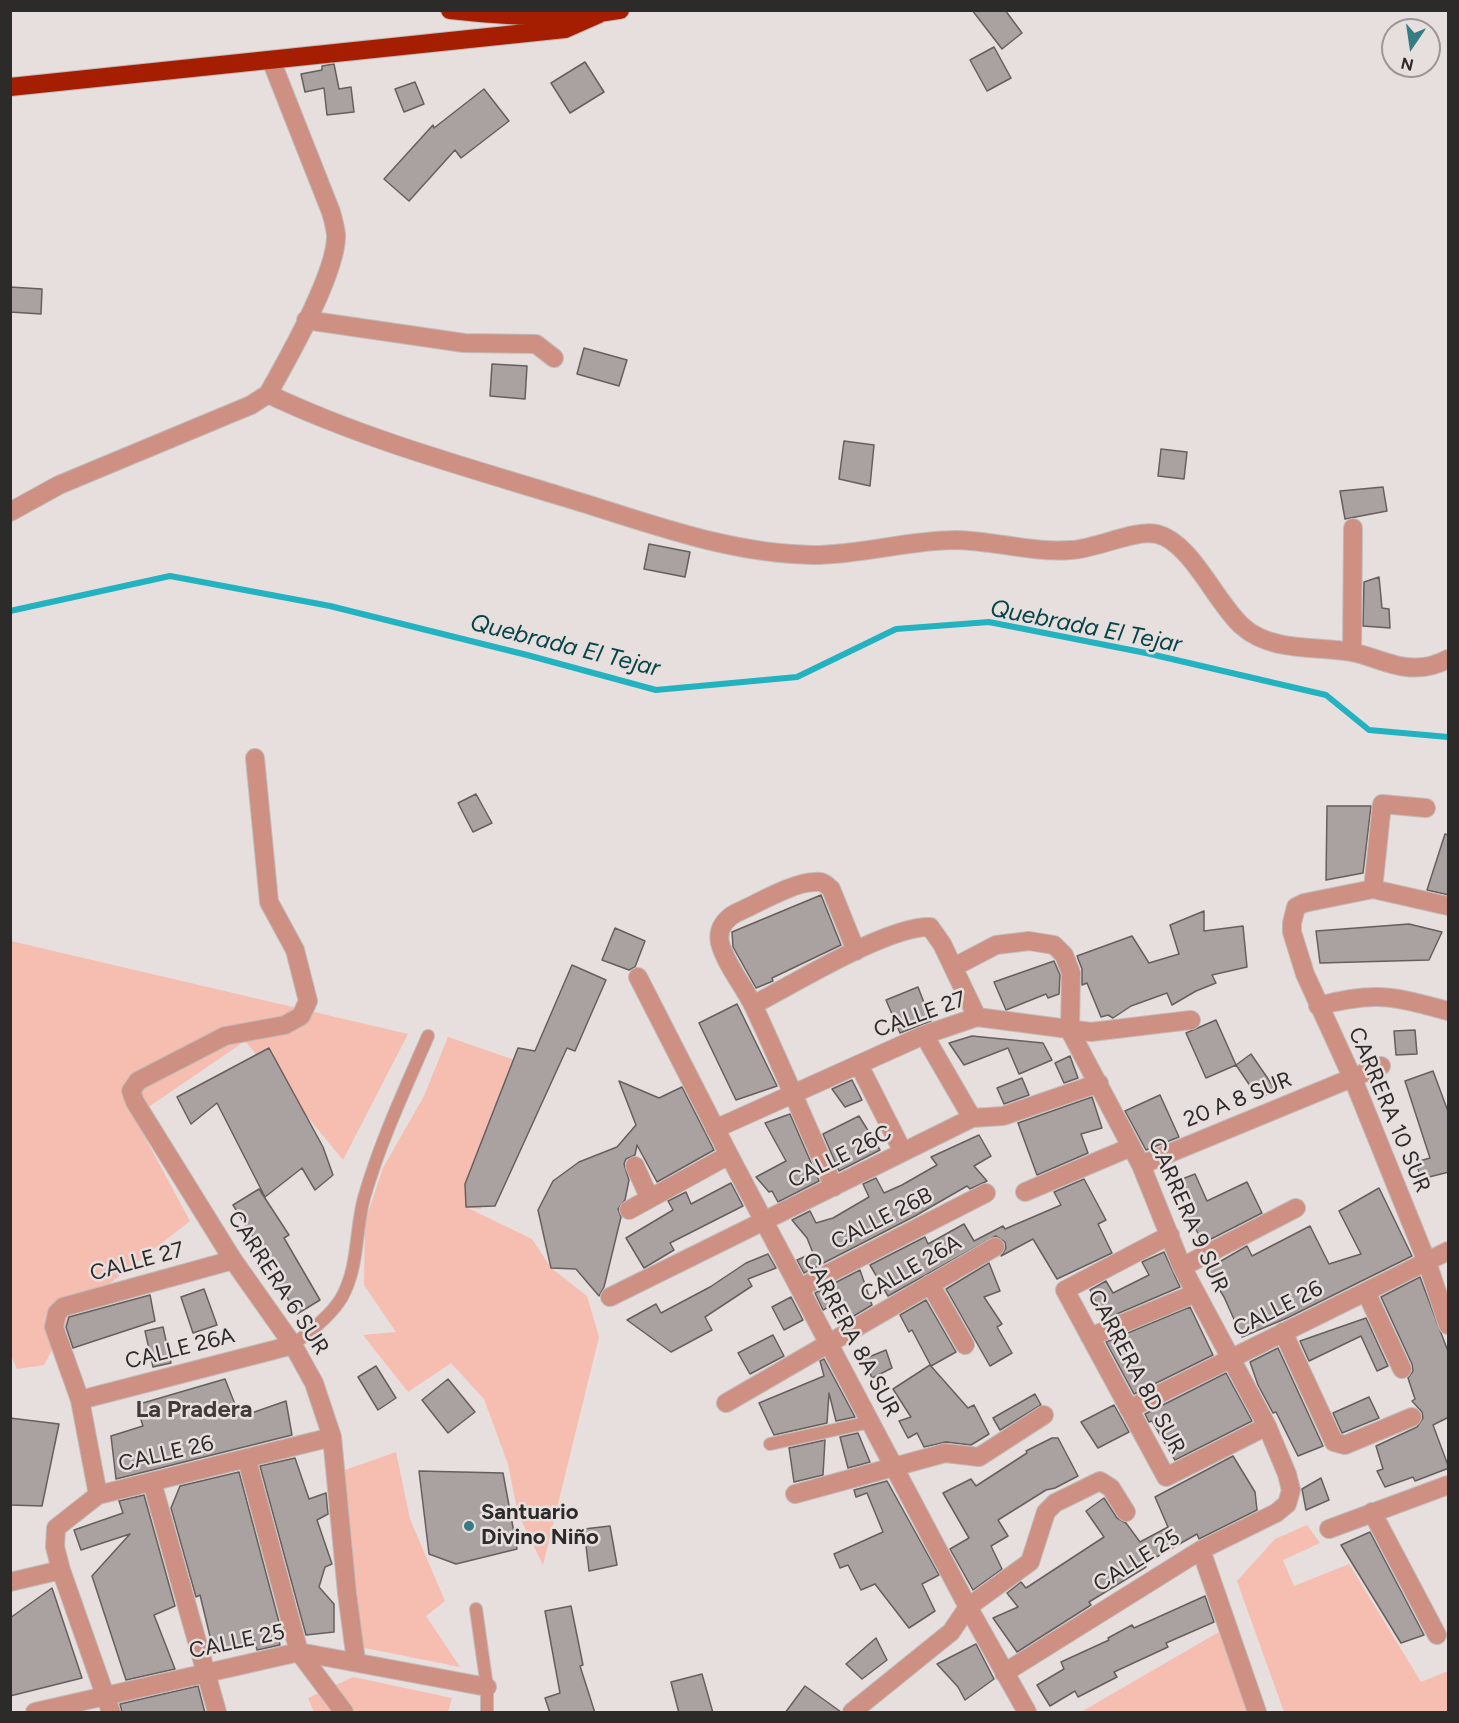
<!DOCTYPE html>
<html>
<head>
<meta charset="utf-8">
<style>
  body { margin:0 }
  #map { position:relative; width:1459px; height:1723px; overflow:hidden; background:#e6dfdd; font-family:Figtree,sans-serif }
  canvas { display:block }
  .frame { position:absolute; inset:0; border:12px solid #2d2b2a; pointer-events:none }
  .north { position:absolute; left:1381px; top:18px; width:60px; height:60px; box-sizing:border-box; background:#e6dfdd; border:2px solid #9c9795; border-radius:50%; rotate:193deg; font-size:16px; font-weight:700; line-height:24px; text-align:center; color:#2d2b2a }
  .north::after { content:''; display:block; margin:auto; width:21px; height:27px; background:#357c84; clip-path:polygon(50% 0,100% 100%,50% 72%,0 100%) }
</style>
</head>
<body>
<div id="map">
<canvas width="1459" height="1723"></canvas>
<div class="frame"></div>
<div class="north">N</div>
</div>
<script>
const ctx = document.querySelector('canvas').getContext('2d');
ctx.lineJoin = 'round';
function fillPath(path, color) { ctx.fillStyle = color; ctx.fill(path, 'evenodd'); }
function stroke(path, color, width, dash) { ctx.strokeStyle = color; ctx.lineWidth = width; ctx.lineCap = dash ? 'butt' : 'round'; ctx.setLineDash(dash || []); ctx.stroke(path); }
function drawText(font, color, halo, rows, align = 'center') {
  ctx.font = font + ' Figtree,sans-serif'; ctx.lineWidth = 5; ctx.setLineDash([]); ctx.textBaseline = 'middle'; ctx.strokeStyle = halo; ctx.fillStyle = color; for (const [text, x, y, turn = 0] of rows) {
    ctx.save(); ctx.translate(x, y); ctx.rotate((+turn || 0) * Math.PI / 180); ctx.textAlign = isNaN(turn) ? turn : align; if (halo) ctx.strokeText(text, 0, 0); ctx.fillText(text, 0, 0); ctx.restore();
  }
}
const green = new Path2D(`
  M11 941 408 1034 343 1160 245 1041 134 1117 190 1221 72 1313 44 1365 17 1369 10 1353Z
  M448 1037 538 1068 489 1176 481 1209 468 1208 532 1239 551 1268 587 1296 599 1337 543 1565 518 1514 508 1464 484 1399 451 1363 408 1392 363 1335 396 1332 364 1285 365 1222 383 1168 424 1096Z
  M396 1452 410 1519 445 1601 426 1616 460 1667 360 1647 345 1470Z
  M1307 1525 1320 1543 1283 1560 1294 1586 1349 1564 1421 1682 1448 1671V1712H1284L1237 1581 1275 1539Z
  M1219 1632 1250 1712H1081Z
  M353 1677 452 1698 448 1712H314L308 1698Z`);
const stream = new Path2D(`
  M10 611 170 576 330 606 527 655 656 690 797 677 896 629 989 622 1146 653 1326 695 1369 730 1448 737`);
const building = new Path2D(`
  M972 10H1005L1022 33 1002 49Z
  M994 47 1011 78 987 91 970 60Z
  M585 62 604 92 570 113 551 83Z
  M334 64 339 89 351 87 354 112 327 115 324 88 305 92 301 74 322 70V66Z
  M415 82 424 104 404 112 395 89Z
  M484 89 509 121 461 158 455 150 409 201 384 179 433 125 434 128Z
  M10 287 42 289 41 314 10 312Z
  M584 348 627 360 619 386 577 374Z
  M492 364 527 366 525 399 490 396Z
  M844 441 874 445 870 486 839 479Z
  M1161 449 1187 452 1184 479 1158 476Z
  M1383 487 1387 511 1345 519 1340 491Z
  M649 544 690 552 685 577 644 569Z
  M1379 577 1382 608 1389 609 1390 628 1363 626 1364 582Z
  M476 794 492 823 473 832 458 803Z
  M1327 806H1371L1363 873 1326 880Z
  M1445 834 1449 835V895L1427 890Z
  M821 895 841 945 772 978 773 981 756 988 733 947 732 932Z
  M1204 911V931L1243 926 1247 967 1212 975 1216 983 1196 991 1172 1005 1167 993 1131 1006 1113 1018 1108 1015 1101 1017 1087 983 1082 985V969L1077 956 1132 936 1149 963 1179 954 1170 925Z
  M1409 924 1442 932 1429 960 1320 963 1316 931Z
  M615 928 645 941 635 967 629 970 602 960Z
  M1054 961 1060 975 1059 994 1048 998 1046 994 1006 1010 994 982Z
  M572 965 606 980 575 1051 567 1048 495 1206 466 1207 465 1184 518 1048 535 1051Z
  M918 987 931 1021 900 1033 886 1000Z
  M737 1004 777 1086 736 1100 699 1023Z
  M1216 1020 1236 1065 1206 1078 1186 1033Z
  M1415 1030 1417 1054 1396 1055 1394 1031Z
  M972 1036 1043 1043 1052 1060 1019 1074 1008 1048 964 1065 949 1043Z
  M269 1048 323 1147 333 1175 315 1190 302 1168 265 1197 217 1103 191 1124 177 1097Z
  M1251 1054 1275 1089 1259 1099 1236 1065Z
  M1070 1056 1078 1078 1064 1083 1055 1063Z
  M1433 1071 1449 1114V1172L1421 1179 1416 1162 1430 1158 1405 1081Z
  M1022 1078 1029 1095 1004 1104 997 1088Z
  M852 1080 862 1100 845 1107 832 1089Z
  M619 1081 659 1098 682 1087 714 1150 657 1182 637 1145 635 1155 626 1159 624 1164 629 1180 625 1200 618 1209 621 1217 604 1287 599 1296 576 1269 551 1268 538 1210 553 1181 579 1162 617 1147 636 1125Z
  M1160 1095 1179 1137 1146 1150 1125 1111Z
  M1092 1097 1102 1128 1081 1134 1088 1153 1037 1175 1018 1123Z
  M790 1114 819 1181 778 1202 772 1191 769 1192 756 1177 786 1161 765 1123Z
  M859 1116 880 1150 839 1171 823 1134Z
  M979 1135 991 1156 974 1166 987 1181 970 1189 967 1186 915 1216 804 1273 797 1260 813 1253 807 1238 792 1220 810 1211 816 1223 833 1218 869 1197 863 1184 876 1178 884 1193 902 1185 937 1165 931 1157Z
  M1195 1174 1207 1201 1247 1182 1262 1213 1203 1243 1172 1183Z
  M1084 1179 1106 1220 1098 1224 1112 1253 1057 1279 1033 1239 1001 1256 1006 1248 1005 1242 996 1236 888 1296 870 1265 925 1237 928 1244 964 1224 974 1241 1003 1226 1005 1229 1061 1205 1054 1192Z
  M731 1183 743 1206 670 1243 674 1250 644 1268 626 1238 673 1210 668 1201 686 1192 691 1204Z
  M1379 1188 1412 1256 1287 1318 1242 1337 1224 1297 1207 1269 1247 1246 1252 1256 1310 1226 1329 1264 1361 1254 1339 1211Z
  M259 1189 289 1235 284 1238 320 1300 297 1314 269 1267 271 1266 233 1205Z
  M1164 1252 1180 1287 1105 1319 1090 1290 1106 1281 1113 1293 1149 1275 1142 1262Z
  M768 1254 776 1268 748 1279 752 1286 705 1317 712 1330 671 1352 627 1320 656 1304 661 1313 710 1287 746 1263Z
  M989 1263 1000 1291 984 1297 1002 1324 997 1327 1012 1353 990 1366 946 1289Z
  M860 1270 872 1305 842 1323 832 1305 823 1310 815 1293Z
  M1420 1277 1449 1354V1417L1433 1425 1449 1468 1415 1481 1413 1477 1385 1487 1377 1471 1383 1469 1376 1446 1417 1427 1423 1418 1422 1412 1412 1401 1415 1399 1408 1378 1413 1371 1412 1364 1381 1297Z
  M204 1289 217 1325 193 1333 181 1297Z
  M150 1295 155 1321 73 1348 66 1327 69 1317Z
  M791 1297 803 1320 784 1330 772 1307Z
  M926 1300 956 1352 931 1366 912 1330 909 1332 900 1315Z
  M1190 1307 1213 1355 1134 1394 1106 1342Z
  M1366 1318 1388 1366 1377 1371 1361 1336 1309 1361 1300 1341Z
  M163 1327 171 1363 153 1367 145 1331Z
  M773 1335 784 1356 750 1374 738 1353Z
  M1278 1348 1323 1446 1298 1456 1276 1412 1273 1413 1258 1385 1250 1362Z
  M886 1350 892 1368 872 1378 864 1359Z
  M824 1359 855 1417 836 1421 829 1393 827 1423 774 1435 759 1403 824 1376 820 1361Z
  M930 1365 968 1408 974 1405 989 1434 971 1445 946 1442 924 1447 917 1433 908 1438 899 1421 911 1417 893 1389Z
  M376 1366 396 1398 378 1410 358 1377Z
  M1226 1373 1252 1421 1175 1460 1152 1421 1149 1422 1145 1414Z
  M225 1379 240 1417 286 1401 292 1435 116 1479 111 1436 143 1426 136 1405Z
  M448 1379 475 1412 448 1433 422 1400Z
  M1035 1394 1041 1405 1000 1430 993 1418Z
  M1369 1397 1379 1418 1342 1433 1333 1413Z
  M1114 1405 1129 1432 1098 1448 1081 1422Z
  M10 1418 59 1424 42 1506 10 1505Z
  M858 1433 870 1462 848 1468 840 1437Z
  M1052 1438H1058L1078 1476 1055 1488 1046 1490 998 1520 1008 1536 991 1546 1002 1569 973 1590 950 1549 969 1538 943 1493 971 1479 976 1486 1027 1453 1026 1451Z
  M825 1440 823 1475 794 1482 789 1448Z
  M1233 1456 1255 1492 1257 1510 1199 1539 1197 1534 1144 1564 1146 1567 1089 1602 1091 1605 1017 1652 993 1618 1018 1607 1007 1593 1021 1582 1026 1588 1104 1537 1086 1511 1104 1498 1117 1518 1126 1523 1140 1542 1168 1527 1155 1497Z
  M295 1458 309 1499 326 1493 328 1514 317 1520 332 1564 325 1567 319 1587 334 1604V1632L306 1635 260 1466Z
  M419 1471 503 1473 517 1549 456 1564 429 1554Z
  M239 1472 283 1637H278L280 1645 257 1650 254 1639 214 1653 200 1595 196 1597 171 1508 180 1486Z
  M1321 1478 1329 1500 1306 1510 1302 1489Z
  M887 1481 939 1575 922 1584 935 1611 909 1628 875 1584 861 1590 848 1565 840 1568 834 1554 883 1532 867 1493 856 1497 854 1490Z
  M144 1495 175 1606 154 1615 175 1669 126 1680 92 1576 130 1534 81 1550 74 1530 123 1513 119 1501Z
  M610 1526 617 1565 589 1571 584 1529Z
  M1370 1532 1424 1635 1401 1643 1341 1545Z
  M52 1588 82 1678 10 1696V1618Z
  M1205 1596 1214 1622 1166 1643 1168 1647 1114 1672 1117 1677 1078 1697 1075 1691 1050 1706 1037 1685 1064 1669 1061 1662 1109 1640 1108 1638 1132 1625 1134 1628Z
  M571 1606 583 1665 580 1666 595 1713H550L545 1698 560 1693 545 1611Z
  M876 1638 887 1660 862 1679 846 1664Z
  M976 1644 994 1679 965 1700 958 1687 937 1664Z
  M702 1674 713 1713H679L671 1682Z
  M198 1686 205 1713H122L120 1704Z
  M805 1686 841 1712V1713H785Z`);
const lane = new Path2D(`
  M293 1345C310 1331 331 1316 342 1297 359 1266 355 1231 364 1198 380 1142 405 1089 428 1036
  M770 1444 870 1422
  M476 1609 487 1687V1712`);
const street = new Path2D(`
  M306 320 464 343 536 344 554 358
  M268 394C363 439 466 467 567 498 646 522 728 554 813 555 861 555 908 540 957 540 995 541 1033 553 1071 550 1096 549 1135 529 1157 534 1191 542 1216 603 1242 626 1270 652 1316 646 1351 652 1369 655 1387 665 1406 667 1422 669 1435 666 1448 659
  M10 512 59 485 251 405 268 394C287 360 338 271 336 234 335 227 333 219 331 212L271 60
  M1352 652 1353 528
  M255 758 269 902 295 950 308 1001 301 1016 285 1025 225 1036 138 1081 131 1091 135 1102 233 1260 293 1345 314 1383 332 1437 347 1593 356 1661
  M1373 889 1382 804 1426 808
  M1448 906 1373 889 1304 903 1296 907 1292 923V932L1305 974 1353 1079 1427 1262 1448 1325
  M954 967 996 945 1029 941 1054 945 1064 955 1071 973 1070 1031 1141 1165 1182 1267 1267 1426 1287 1474 1291 1490 1287 1504 1276 1513 1201 1550 1004 1673
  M638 977 729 1155 968 1607 1027 1712
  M753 1005C794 984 887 926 930 927L942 944 977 1017
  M1318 1006C1375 991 1393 996 1448 1011
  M924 1035 972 1118
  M859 1065 903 1152
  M715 1129 924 1035 977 1017 1091 1032 1191 1020
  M1141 1165 1381 1066
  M635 1166 649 1197
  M834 1187C807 1127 782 1067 754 1007 744 986 726 965 720 943 717 929 725 919 736 913 757 904 793 882 815 882 822 881 826 884 831 889L856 951
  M1025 1192 1131 1147
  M629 1210 729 1155
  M1170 1235 1065 1290 1166 1477 1267 1426
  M1182 1267 1296 1208
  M930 1284 965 1345
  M800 1288 986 1193
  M1366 1292 1402 1369
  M610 1297 972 1118 1003 1116 1099 1083
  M1283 1332 1334 1442 1345 1445 1412 1417
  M1090 1337 1196 1293
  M80 1400 293 1345
  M726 1403 995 1247
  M1129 1409 1448 1251
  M247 1460 299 1652 344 1712
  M152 1482 217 1712
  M795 1494 945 1453 979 1457 1044 1415
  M98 1495 80 1400 54 1327 57 1313 63 1307 233 1260
  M1372 1512 1437 1635
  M1329 1529 1448 1485
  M1201 1550 1257 1712
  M10 1582 61 1570
  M35 1712 299 1652 487 1687
  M111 1712 61 1570 55 1547 56 1528 98 1495 332 1437
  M852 1712 951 1632 968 1607 1030 1562 1046 1512 1055 1503 1100 1481 1111 1488 1126 1512`);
const highway = new Path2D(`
  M450 10C507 16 564 20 620 10
  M10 87 565 29 599 14`);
const markers = [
  [469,1526,6,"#357c84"]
];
const streetNames = [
  ["CALLE 27",920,1015,-20],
  ["20 A 8 SUR",1238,1100,-22],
  ["CARRERA 10 SUR",1389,1110,67],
  ["CALLE 26C",840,1157,-27],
  ["CARRERA 9 SUR",1188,1215,66],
  ["CALLE 26B",882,1219,-27],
  ["CALLE 27",137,1262,-15],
  ["CALLE 26A",911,1269,-30],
  ["CARRERA 6 SUR",278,1283,57],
  ["CALLE 26",1278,1309,-27],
  ["CARRERA 8A SUR",851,1335,62],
  ["CALLE 26A",180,1349,-14],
  ["CARRERA 8D SUR",1136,1372,62],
  ["CALLE 26",166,1454,-13],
  ["CALLE 25",1137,1561,-32],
  ["CALLE 25",237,1642,-12]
];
const poiNames = [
  ["Santuario",481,1513],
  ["Divino Niño",481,1538]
];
const waterNames = [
  ["Quebrada El Tejar",1086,627,11],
  ["Quebrada El Tejar",565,646,14]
];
const neighbourhoodNames = [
  ["La Pradera",194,1410]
];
fillPath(green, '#f6bdb1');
stroke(stream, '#22b2c0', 6);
fillPath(building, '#aaa2a1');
stroke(building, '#665f5e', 1.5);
stroke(lane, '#c1bbb9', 14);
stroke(street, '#c1bbb9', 20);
stroke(highway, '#c1bbb9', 20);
stroke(lane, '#ce9082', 12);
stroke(street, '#ce9082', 18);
stroke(highway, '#a51e01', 18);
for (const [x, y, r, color] of markers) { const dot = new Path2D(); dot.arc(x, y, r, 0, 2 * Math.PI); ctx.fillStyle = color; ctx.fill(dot); stroke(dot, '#e6dfdd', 2); }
drawText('22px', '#2d2b2a', '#e6dfdd', streetNames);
drawText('bold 22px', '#2d2b2a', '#e6dfdd', poiNames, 'left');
drawText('italic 24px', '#07444a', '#e6dfdd', waterNames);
drawText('bold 24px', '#403a39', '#e6dfdd', neighbourhoodNames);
</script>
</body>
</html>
